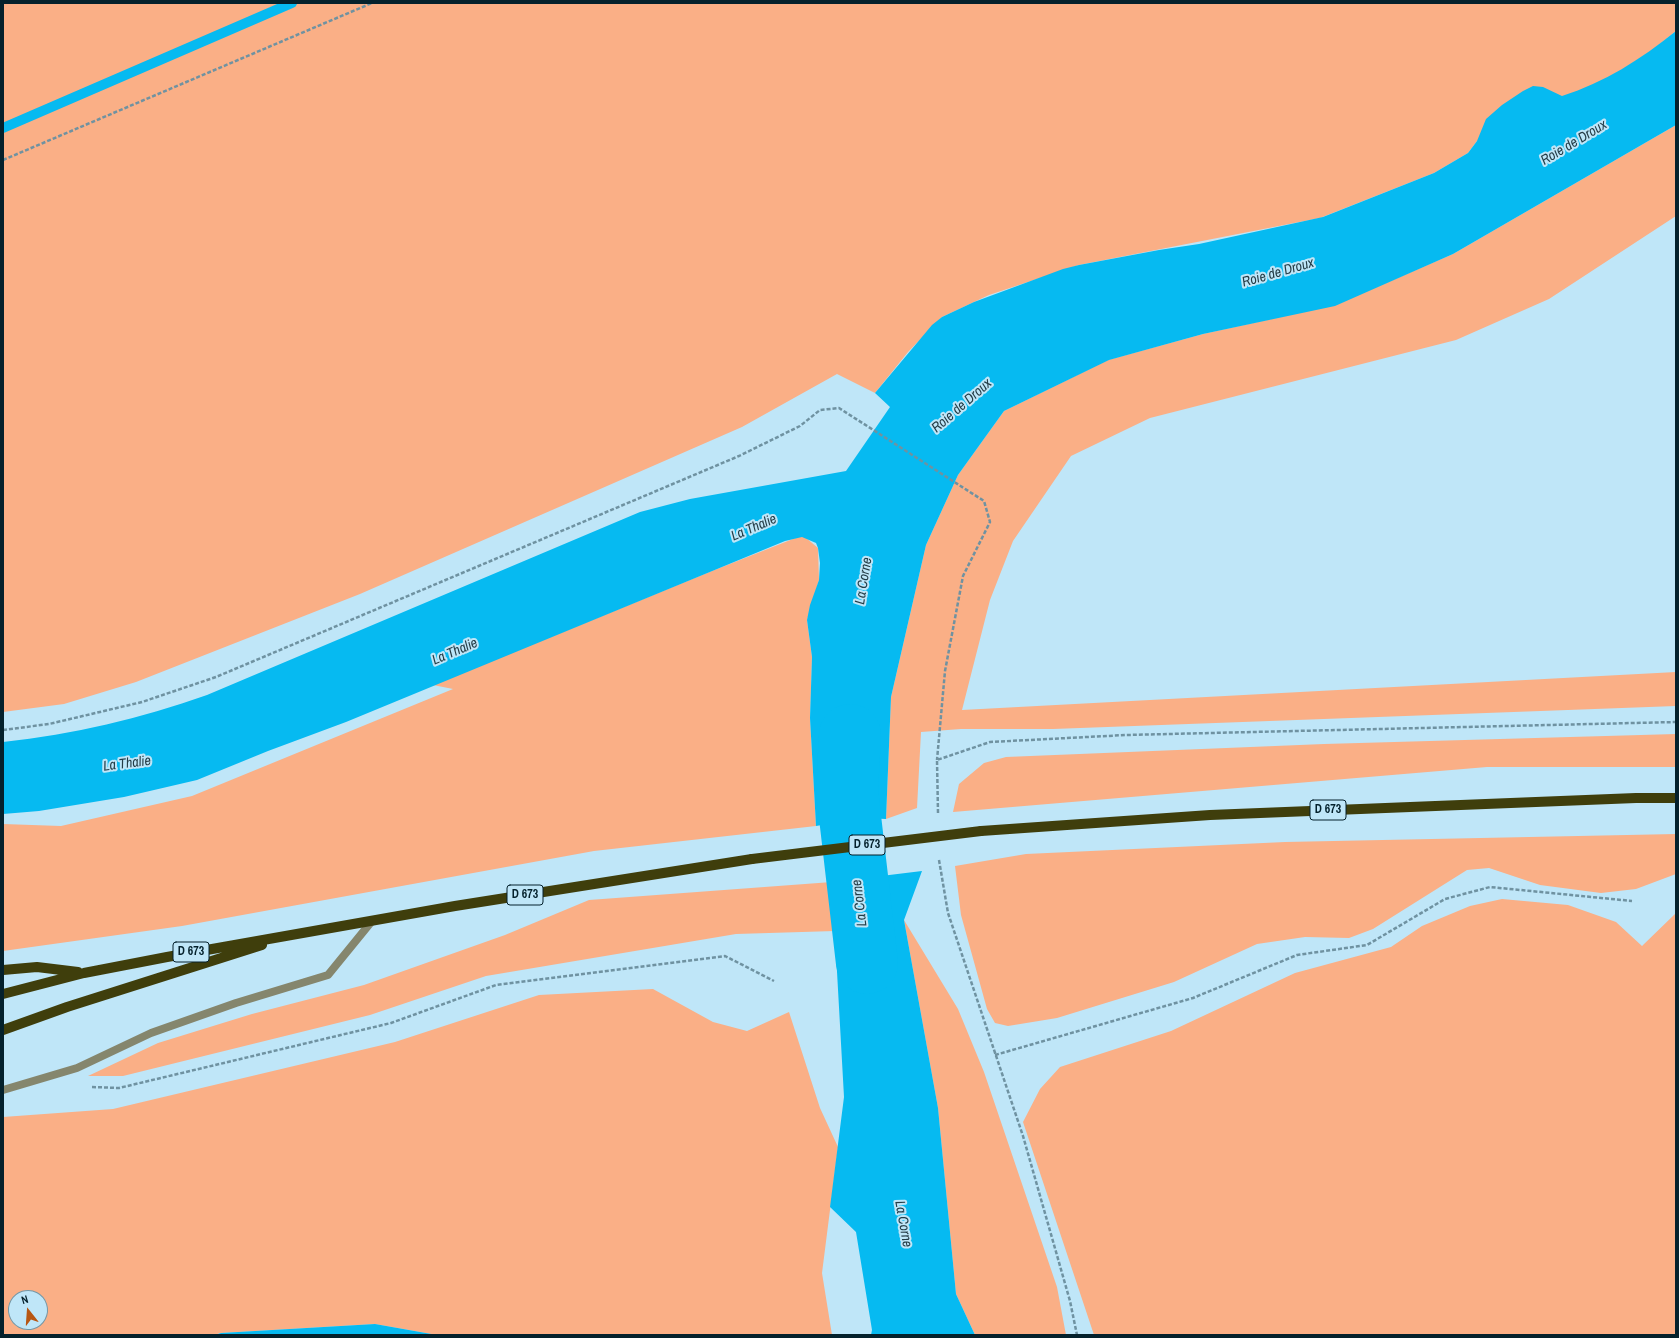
<!DOCTYPE html>
<html>
<head>
<meta charset="utf-8">
<style>
  body { margin:0 }
  #map { position:relative; width:1679px; height:1338px; overflow:hidden; background:#bfe6f8; font-family:"Archivo Narrow",sans-serif }
  canvas { display:block }
  .frame { position:absolute; inset:0; border:4px solid #04212c; pointer-events:none }
  .north { position:absolute; left:8px; top:1290px; width:40px; height:40px; box-sizing:border-box; background:#bfe6f8; border:1px solid #7497a6; border-radius:50%; rotate:343deg; font-size:11px; font-weight:700; line-height:16px; text-align:center; color:#04212c }
  .north::after { content:''; display:block; margin:auto; width:14px; height:18px; background:#b75613; clip-path:polygon(50% 0,100% 100%,50% 72%,0 100%) }
</style>
</head>
<body>
<div id="map">
<canvas width="1679" height="1338"></canvas>
<div class="frame"></div>
<div class="north">N</div>
</div>
<script>
const ctx = document.querySelector('canvas').getContext('2d');
ctx.lineJoin = 'round';
function fillPath(path, color) { ctx.fillStyle = color; ctx.fill(path, 'evenodd'); }
function stroke(path, color, width, dash) { ctx.strokeStyle = color; ctx.lineWidth = width; ctx.lineCap = dash ? 'butt' : 'round'; ctx.setLineDash(dash || []); ctx.stroke(path); }
function drawText(font, color, halo, rows, align = 'center') {
  ctx.font = font + ' "Archivo Narrow",sans-serif'; ctx.lineWidth = 4; ctx.setLineDash([]); ctx.textBaseline = 'middle'; ctx.strokeStyle = halo; ctx.fillStyle = color; for (const [text, x, y, turn = 0] of rows) {
    ctx.save(); ctx.translate(x, y); ctx.rotate((+turn || 0) * Math.PI / 180); ctx.textAlign = isNaN(turn) ? turn : align; if (halo) ctx.strokeText(text, 0, 0); ctx.fillText(text, 0, 0); ctx.restore();
  }
}
const green = new Path2D(`
  M3 3H1676V31L1651 51 1625 68 1595 85 1562 97 1477 141 1468 153 1434 173 1320 218 1079 265 989 295 942 317 908 352 875 393 837 374 742 427 360 594 136 682 64 704 3 712Z
  M1676 125V216L1549 299 1456 340 1150 418 1071 456 1013 541 990 600 962 710 1676 672V706L1053 729H961L921 732 917 808 886 819 891 697 926 545 958 475 1004 411 1108 360 1203 334 1335 305 1453 254Z
  M798 537H805L818 548 819 580 807 620 812 657 810 718 816 826 594 851 182 926 3 951V824L61 826 192 796 453 689 433 685 712 571Z
  M1676 734V767H1487L953 812 959 784 984 763 1006 757 1324 744Z
  M1676 834V874L1636 889 1601 893 1540 885 1489 868 1467 870 1373 929 1349 938 1305 937 1257 944 1174 982 1057 1018 1008 1026 995 1023 987 1009 961 915 955 866 1026 854 1285 842Z
  M832 882 835 931 736 934 486 976 370 1015 123 1076H88L158 1043 252 1014 364 985 505 935 589 900Z
  M1502 899 1568 905 1616 922 1642 946 1676 913V1335H1094L1023 1122 1040 1089 1060 1067 1171 1031 1295 973 1391 947 1422 926 1470 906Z
  M904 920 958 1009 984 1072 1057 1287 1066 1335H975L956 1294 938 1108Z
  M653 989 713 1022 747 1031 789 1012 820 1108 838 1147 822 1273 832 1335H437L375 1324 221 1333 214 1335H3V1117L113 1109 395 1042 539 995ZM16 1298H40V1322H16Z`);
const water = new Path2D(`
  M1676 31V125L1453 254 1335 306 1203 334 1109 360 1004 411 958 475 926 545 891 697 886 819 862 818 816 826 810 718 812 657 807 620 810 605 819 580 820 563 818 548 816 543 802 537 785 541 346 722 268 751 197 780 124 797 39 811 3 814V742C74 734 140 719 207 695L640 512 690 499 846 471 890 407 875 393 932 325 942 317 974 302 1063 269 1079 265 1159 250 1199 244 1323 217 1434 173 1468 153 1477 141 1486 119 1502 105 1523 91 1533 86 1543 87 1562 96C1605 82 1640 60 1676 31Z
  M922 871 904 920 938 1108 956 1294 975 1335H871L872 1330 856 1232 830 1207 844 1097 832 882Z
  M375 1324 437 1335H215L221 1333Z`);
const stream = new Path2D(`
  M3 128 292 3`);
const river = new Path2D(`
  M850 735 847 791 867 963`);
const path = new Path2D(`
  M3 160 372 3
  M3 730 49 724 142 702 216 677 739 456 800 426 820 410 839 408 984 501 990 522 963 576 945 671 937 760
  M938 813 937 760 990 742 1126 735 1676 722
  M939 860 948 913 1023 1136 1070 1301 1077 1335
  M995 1055 1193 998 1297 955 1367 945 1445 899 1490 887 1632 901
  M92 1087 119 1088 391 1023 496 985 725 956 774 981`);
const lane = new Path2D(`
  M3 1090 77 1068 151 1033 236 1003 328 975 372 921`);
const primary = new Path2D(`
  M981 831 1210 815 1636 798H1676
  M3 970 37 967 78 972
  M3 994 84 973 167 957 455 906 752 859
  M3 1030 67 1007 262 945`);
const primaryBridge = new Path2D(`
  M752 859 981 831`);
const shields = [
  [1328,810,36],
  [867,845,36],
  [525,895,36],
  [191,952,36]
];
const shieldNames = [
  ["D 673",1328,810],
  ["D 673",867,845],
  ["D 673",525,895],
  ["D 673",191,952]
];
const waterNames = [
  ["Roie de Droux",1574,143,-31],
  ["Roie de Droux",1278,273,-16],
  ["Roie de Droux",962,406,-41],
  ["La Thalie",754,528,-23],
  ["La Corne",864,581,-81],
  ["La Thalie",455,652,-23],
  ["La Thalie",127,764,-7],
  ["La Corne",860,903,-97],
  ["La Corne",903,1224,80]
];
fillPath(green, '#faaf86');
fillPath(water, '#06baf1');
stroke(stream, '#06baf1', 10);
stroke(river, '#06baf1', 62);
stroke(path, '#6f92a1', 2.5, [4, 2]);
stroke(lane, '#85866d', 8);
stroke(primary, '#3f3e0c', 10);
stroke(primaryBridge, '#3f3e0c', 10);
for (const [x, y, w] of shields) { const box = new Path2D(); box.roundRect(x - w / 2, y - 10, w, 20, 3); ctx.fillStyle = '#bfe6f8'; ctx.fill(box); stroke(box, '#04212c', 1); }
drawText('bold 12px', '#04212c', null, shieldNames);
drawText('italic 14px', '#243c46', '#bfe6f8', waterNames);
</script>
</body>
</html>
